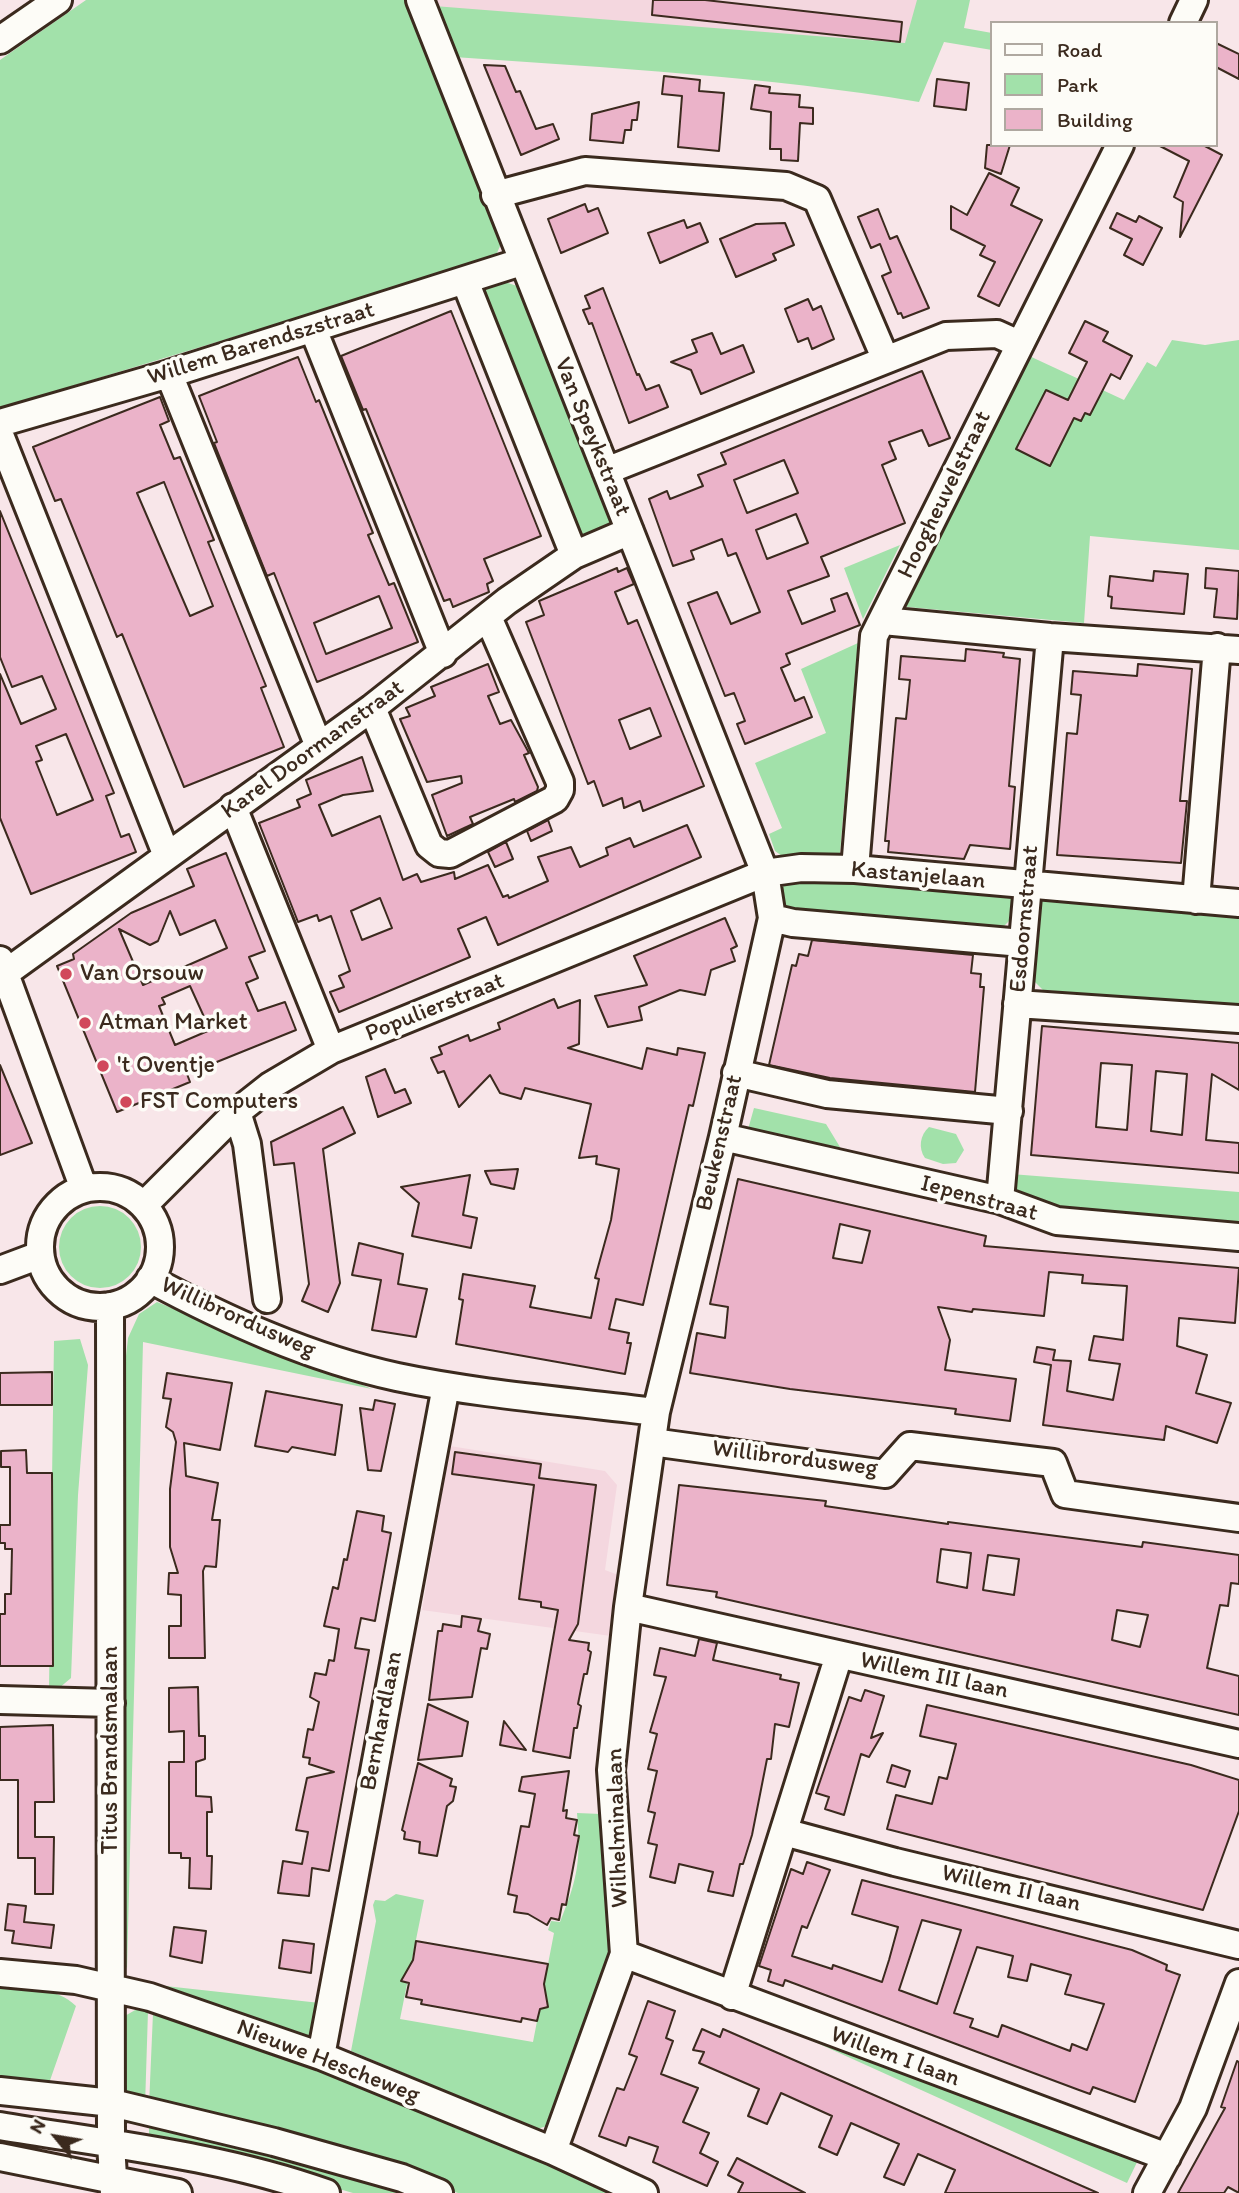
<!DOCTYPE html>
<html>
<head>
<meta charset="utf-8">
<style>
  body { margin:0 }
  #map { position:relative; width:1239px; height:2193px; overflow:hidden; background:#f8e6e9; font-family:Itim,sans-serif }
  canvas { display:block }
  .legend { position:absolute; left:990px; top:21px; width:228px; height:126px; box-sizing:border-box; background:#fdfcf7; border:2px solid #afa8a0; margin:0; padding:9px 12px; list-style:none; font-size:21px; color:#3b2a1e }
  .legend li { display:flex; align-items:center; gap:14px; height:35px }
  .legend b { width:35px; border:2px solid #afa8a0 }
  .north { position:absolute; left:21px; top:2102px; width:70px; height:70px; -webkit-text-stroke:5px #fdfcf7; paint-order:stroke; rotate:300deg; font-size:19px; font-weight:700; line-height:28px; text-align:center; color:#3b2a1e }
  .north::after { content:''; display:block; margin:auto; width:24px; height:32px; background:#3b2a1e; clip-path:polygon(50% 0,100% 100%,50% 72%,0 100%) }
</style>
</head>
<body>
<div id="map">
<canvas width="1239" height="2193"></canvas>
<ul class="legend">
<li><b style="height:9px;background:#fdfcf7"></b>Road</li>
<li><b style="height:19px;background:#a2e1aa"></b>Park</li>
<li><b style="height:19px;background:#ebb3c9"></b>Building</li>
</ul>
<div class="north">N</div>
</div>
<script>
const ctx = document.querySelector('canvas').getContext('2d');
ctx.lineJoin = 'round';
function fillPath(path, color) { ctx.fillStyle = color; ctx.fill(path, 'evenodd'); }
function stroke(path, color, width, dash) { ctx.strokeStyle = color; ctx.lineWidth = width; ctx.lineCap = dash ? 'butt' : 'round'; ctx.setLineDash(dash || []); ctx.stroke(path); }
function drawText(font, color, halo, rows, align = 'center') {
  ctx.font = font + ' Itim,sans-serif'; ctx.lineWidth = 7; ctx.setLineDash([]); ctx.textBaseline = 'middle'; ctx.strokeStyle = halo; ctx.fillStyle = color; for (const [text, x, y, turn = 0] of rows) {
    ctx.save(); ctx.translate(x, y); ctx.rotate((+turn || 0) * Math.PI / 180); ctx.textAlign = isNaN(turn) ? turn : align; if (halo) ctx.strokeText(text, 0, 0); ctx.fillText(text, 0, 0); ctx.restore();
  }
}
const built = new Path2D(`
  M429 0H929L906 78 443 32Z
  M450 1446 605 1471 617 1485 605 1570 621 1576 611 1636 422 1610Z`);
const green = new Path2D(`
  M86 0H406L501 244 496 255 477 263 0 408V60Z
  M917 0H970L964 28 992 33V50L944 42 919 102C766 76 609 68 454 57L434 6 905 43Z
  M499 280 517 286 523 295 612 519C607 529 593 540 581 538L479 294Z
  M1172 340 1205 345 1239 340V550L1090 536 1084 623 907 607 904 603 1025 354 1124 400 1147 362 1156 367Z
  M900 545 863 619 844 568Z
  M858 643 840 853 782 856 775 851 769 834 782 828 755 763 826 733 801 669Z
  M789 878 1003 889 1012 896 1009 921 1002 928 784 914 778 893Z
  M1049 894 1239 911V1007L1043 990 1032 979 1040 899Z
  M754 1108 826 1124 843 1152 747 1133Z
  M929 1127 956 1134 964 1150 956 1163 943 1164 925 1158C918 1148 920 1135 929 1127Z
  M1011 1174 1239 1192V1225L1038 1207 1013 1201Z
  M59 1247a41 41 0 1 1 82 0a41 41 0 1 1-82 0Z
  M157 1302 372 1389 143 1342 127 1969 119 1949 110 1499 128 1338 139 1314Z
  M80 1339 88 1365 78 1495 71 1678 58 1689H49L54 1341Z
  M577 1813 601 1814 609 1955 547 2126 537 2129 351 2051 376 1921 373 1905 375 1900 385 1901 396 1894 424 1900 400 2019 533 2042 554 1933 548 1930 551 1921 560 1922C578 1878 581 1860 577 1813Z
  M138 1983 320 2003 313 2036 305 2042Z
  M0 1985C26 1988 57 1987 76 2006L47 2089 0 2082Z
  M733 2005 1140 2156 1127 2183Z
  M137 2009 148 2011 145 2106 133 2103 121 2089 123 2017Z
  M153 2013 321 2068 616 2193H458L425 2181 149 2106Z
  M149 2119 420 2193H353L295 2176 149 2143Z`);
const building = new Path2D(`
  M653 0H705L902 22 900 42 652 15Z
  M1216 43 1239 54V79L1216 67Z
  M484 65 505 66 516 92 520 91 536 129 553 124 559 139 521 155Z
  M664 76 700 80 699 91 724 93 719 151 678 147 682 96 662 94Z
  M937 79 969 83 966 110 934 106Z
  M755 85 770 87 769 93 800 95 799 107 813 108V124L800 123 798 161 781 160V149H770L771 112 751 109Z
  M639 102 637 120H632L631 130H625L623 143 590 140 592 114Z
  M987 145H1010L1001 174 985 168Z
  M1158 145H1203L1222 155 1180 237 1183 202 1174 197 1189 161Z
  M989 173 1019 188 1011 205 1042 220 999 306 978 296 995 262 980 255 985 246 951 229V206L967 215Z
  M585 204 588 212 598 208 608 233 561 253 548 219Z
  M878 209 890 239 897 236 929 308 903 318 901 313 898 314 882 276 891 272 880 244 871 248 858 217Z
  M1117 213 1136 222 1139 216 1162 228 1143 265 1124 255 1132 239 1110 228Z
  M684 220 687 228 700 223 708 242 660 263 648 233Z
  M785 223 794 245 773 254 776 260 736 277 720 239 756 224Z
  M603 288 637 375 639 374 646 390 659 385 668 407 629 423 592 323 589 324 583 310 590 308 585 296Z
  M808 299 813 310 821 306 834 339 812 349 808 338 798 342 785 309Z
  M451 311 541 536 484 559 493 581 487 584 489 592 453 607 450 599 444 601 366 409 363 410 341 356Z
  M1085 321 1108 332 1103 341 1132 356 1120 379 1111 374 1090 415 1085 413 1081 421 1074 418 1050 466 1016 449 1046 390 1068 400 1087 362 1069 353Z
  M712 333 721 354 743 345 754 372 701 394 691 370 671 362 697 352 692 340Z
  M298 357 316 402 319 400 373 533 368 535 389 585 394 583 418 642 317 682 274 573 267 576 214 443 217 442 199 396ZM379 596 392 628 326 654 314 623Z
  M922 371 950 438 929 446 922 430 889 442 896 459 882 465 905 523 821 557 829 576 788 591 802 624 835 611 831 599 847 593 860 625 786 654 790 664 781 668 795 701 804 697 812 717 745 744 737 724 745 721 734 693 725 696 688 603 717 592 731 624 760 612 736 553 728 556 722 539 691 551 694 559 673 566 649 499 667 491 670 499 703 486 698 475 726 464 721 453ZM784 460 798 493 747 513 734 480ZM796 514 808 543 767 559 756 530Z
  M160 397 169 421 160 425 174 459 180 457 214 540 208 542 266 686 261 688 284 747 184 787 122 634 117 637 61 499 55 501 33 447ZM164 482 213 606 190 616 137 493Z
  M0 511 114 793 106 796 121 837 129 834 136 852 31 894 0 818V674L21 724 56 709 42 676 12 687 0 657ZM66 734 93 800 57 815 36 762 42 760 36 746Z
  M617 568 618 572 627 568 634 584 615 592 628 624 637 620 704 786 643 811 640 801 624 808 622 798 603 806 594 781 588 784 526 622 544 615 539 601ZM650 708 661 736 630 749 619 720Z
  M1206 568 1239 571 1237 619 1214 617 1217 589 1205 588Z
  M1154 571 1188 574 1184 614 1111 608 1112 597 1108 596 1110 576 1153 581Z
  M966 649 1004 653 1003 657 1020 659 1009 786 1015 787 1010 849 970 845 964 859 888 852 889 841H885L896 718 906 719 910 680 899 679 901 656 965 661Z
  M488 664 499 692 488 696 500 724 511 720 529 753 524 755 538 787 537 791 515 802 514 799 470 817 473 824 447 836 432 795 462 783 461 776 427 782 400 719 410 716 406 708 435 696 431 687Z
  M1138 664 1192 669 1180 801H1187L1181 863 1057 855 1067 733 1077 734 1081 695 1071 694 1073 671 1137 676Z
  M362 757 373 791 343 795 319 805 332 836 380 816 403 880 417 874 421 882 454 872 455 879 488 865 503 897 508 895 509 898 548 881 538 857 571 847 580 867 608 855 606 848 630 838 634 847 687 825 701 857 498 945 486 917 458 929 470 957 339 1012 330 992 344 987 339 976 350 971 331 916 319 921 317 915 298 922 259 823 300 807 297 800 311 794 306 780ZM380 898 392 928 362 940 351 911Z
  M548 820 552 831 531 841 527 831Z
  M506 842 513 859 495 867 488 852Z
  M226 853 265 951 249 957 258 978 246 983 258 1011 285 1002 296 1030 187 1074 190 1082 117 1112 57 966 74 959 73 954 131 913 194 886 187 869ZM170 911 180 935 215 920 227 948 143 985 119 929 150 945 158 941ZM190 986 210 1030 175 1045 159 1006 165 1004 162 998Z
  M725 918 737 946 731 949 735 961 711 970 705 995 680 990 639 1007 642 1020 608 1027 595 996 647 985 634 956Z
  M812 940 973 955 971 973 981 974 980 987H984L975 1092 830 1078 769 1065 792 965 796 966 799 954 808 956Z
  M554 999 558 1008 580 1000 579 1044 568 1048 642 1069 647 1048 677 1055 678 1048 705 1053 693 1106 689 1105 643 1305 616 1299 609 1329 629 1333 627 1343H631L625 1374 456 1344 463 1300 459 1299 463 1274 535 1286 530 1307 591 1318 599 1279 595 1278 611 1220 619 1169 596 1164 597 1156 579 1158 591 1104 525 1088 521 1099 500 1093 490 1075 459 1107 444 1071 438 1073 431 1058 442 1054 439 1047 468 1035 470 1041 500 1029 498 1023Z
  M1042 1026 1239 1043V1090L1212 1074 1206 1140 1239 1143V1173L1031 1155ZM1101 1063 1132 1065 1127 1130 1096 1127ZM1156 1071 1187 1074 1182 1135 1151 1131Z
  M0 1065 32 1143 0 1155Z
  M385 1069 395 1093 405 1089 411 1103 378 1117 366 1077Z
  M343 1107 355 1133 323 1149 340 1283 328 1312 302 1301 309 1284 294 1163 274 1165 271 1142Z
  M518 1169 514 1189 491 1184 485 1171Z
  M470 1175 463 1215 477 1218 471 1248 412 1236 419 1203 401 1187Z
  M738 1179 986 1236 984 1246 1239 1268 1235 1323 1179 1318 1177 1346 1207 1355 1196 1393 1231 1403 1217 1443 1166 1426 1164 1440 1043 1425 1051 1365 1034 1362 1037 1347 1055 1350 1053 1360 1071 1361 1067 1391 1113 1400 1120 1364 1089 1360 1094 1336 1123 1340 1127 1286 1082 1283 1083 1275 1049 1272 1044 1316 973 1309 972 1312 938 1307 950 1340 945 1370 1016 1379 1010 1421 955 1414 956 1409 790 1389 690 1373 697 1333 725 1338 728 1307 710 1304ZM840 1224 870 1231 862 1263 833 1258Z
  M359 1243 403 1254 398 1284 427 1289 416 1337 372 1330 381 1280 352 1275Z
  M52 1372V1405H0V1373Z
  M167 1373 232 1383 220 1450 184 1443 186 1476 218 1483 212 1520H220L216 1567 205 1566 203 1571 205 1658H169V1626H181V1595L168 1594 169 1573H178L170 1547V1489L176 1442 173 1432 166 1427 171 1399 163 1398Z
  M266 1391 342 1405 335 1455 292 1447 288 1452 255 1446Z
  M375 1400 395 1404 381 1471 368 1470 360 1408 373 1410Z
  M26 1450 27 1473H52L53 1666H0V1614H5V1594H11L12 1549H5V1543H0V1525H10V1467H1V1451Z
  M455 1452 541 1464 539 1478 596 1485 578 1624 569 1640 589 1643 588 1650 591 1652 587 1674H584L578 1704 581 1706 577 1728H574L570 1758 533 1751 558 1610 541 1607V1602L519 1599 534 1485 452 1474Z
  M679 1485 826 1501 825 1506 948 1524V1522L1142 1547 1143 1542 1239 1555V1584L1231 1583 1228 1606 1220 1605 1207 1668 1239 1676V1715L716 1597 717 1592 667 1585ZM941 1549 971 1553 967 1588 937 1582ZM988 1555 1019 1559 1014 1595 983 1590ZM1117 1610 1148 1615 1140 1647 1112 1640Z
  M357 1511 384 1516 382 1531 391 1533 375 1621 361 1618 355 1648 369 1650 329 1871 312 1868 309 1896 278 1893 283 1861 302 1864 308 1832 296 1830 307 1778 334 1772 309 1764 310 1758 303 1757 308 1729 313 1730 319 1702 310 1697 315 1673 326 1675 329 1660 334 1661 339 1629 324 1626 333 1587 338 1589 344 1559 347 1560Z
  M462 1616 481 1619 478 1631 490 1634 487 1649 481 1648 472 1697 429 1700 438 1631H442L443 1624 461 1627Z
  M699 1639 717 1643 713 1660 781 1675 780 1679 799 1683 789 1727 775 1724 771 1759H767L752 1835 743 1864H740L733 1896 708 1891 713 1872 679 1864 675 1883 650 1877 657 1845 648 1843 655 1813 648 1811 657 1771 648 1769 657 1734 650 1732 666 1677 654 1675 660 1648 695 1656Z
  M198 1687 199 1736H205V1759L196 1762V1796L211 1797 212 1812H207V1856H212L211 1889 189 1888 190 1858H181V1853H169V1762H184V1731L169 1732V1688Z
  M865 1690 884 1696 871 1738 883 1733 869 1757 861 1754 844 1815 825 1809 829 1797 816 1793 849 1697 861 1701Z
  M428 1704 468 1722 462 1756 418 1760Z
  M927 1705 1191 1765 1239 1780V1811L1203 1910 887 1829 896 1795 932 1804 939 1777 947 1779 956 1744 920 1736Z
  M504 1721 526 1750 500 1745Z
  M53 1725 54 1802H35V1837H54L53 1894H35V1858H18V1780H0V1727Z
  M418 1763 452 1779 450 1786 456 1787 453 1801 447 1806 437 1856 419 1853 420 1842 404 1839 405 1832 402 1830Z
  M892 1765 910 1771 905 1787 887 1782Z
  M569 1771 563 1811 567 1810 566 1818 577 1820 574 1835 579 1836 566 1905 562 1904 559 1920 551 1918 547 1925 528 1914 514 1912 517 1896 508 1894 521 1826 529 1827 535 1794 519 1791 522 1777Z
  M807 1862 830 1870 807 1928 802 1926 792 1956 832 1969 833 1965 882 1982 889 1960 898 1927 852 1914 862 1880 1132 1950 1167 1965 1166 1970 1180 1975 1135 2102 1093 2087 1090 2094 1079 2090 785 1980 783 1986 768 1981 771 1970 759 1966 791 1869 803 1874ZM922 1920 961 1930 937 2004 899 1990ZM977 1947 1013 1956 1008 1977 1027 1981 1031 1964 1071 1975 1065 1994 1104 2004 1087 2050 1072 2044 1070 2051 1002 2025 998 2037 970 2027 973 2019 954 2013Z
  M8 1904 26 1906 24 1922 54 1925 51 1948 12 1943 14 1931 5 1930Z
  M174 1927 206 1931 202 1963 170 1956Z
  M283 1940 314 1944 311 1973 279 1968Z
  M416 1941 548 1964 544 1984 548 2007 540 2009 537 2021 522 2018 521 2022 421 2004 422 2000 406 1997 409 1983 401 1981 413 1960Z
  M648 2001 675 2011 666 2038 673 2041 661 2074 698 2088 683 2122 709 2133 700 2153 718 2162 707 2186 653 2162 658 2147 629 2137 626 2146 599 2136 617 2088 624 2090 637 2057 629 2054Z
  M702 2029 720 2037 723 2029 1098 2193H945L955 2170 918 2154 904 2185 884 2177 899 2144 851 2123 837 2155 819 2147 832 2116 781 2093 767 2124 748 2116 759 2089 699 2063 704 2052 693 2050Z
  M1237 2061 1239 2062V2193L1228 2187 1224 2193H1178L1225 2108 1221 2107Z
  M737 2158 805 2193H738L743 2183 728 2175Z`);
const minor = new Path2D(`
  M420 0 765 873 772 918 723 1137 656 1412 628 1607 611 1770 624 1954 553 2151
  M1183 23 1194 0
  M0 40 58 0
  M495 195 585 171 786 186 817 199 885 358
  M465 281 574 555
  M313 329 443 654
  M169 374 318 744
  M0 423 169 374 521 262
  M0 435 167 856
  M606 471 946 336 997 334 1019 344
  M883 621 1050 637 1239 650
  M372 708 429 845 439 853 450 854 555 799 560 790V782L488 617
  M233 807 331 1050
  M855 869 874 636 1120 145
  M1196 900 1217 647
  M772 918 793 923 1022 943
  M0 960 84 1189
  M0 977 372 708 507 601 574 555 630 531
  M1017 1004 1239 1019
  M736 1073 827 1094 1009 1111
  M237 1112 247 1144 267 1299
  M723 1137 1000 1200 1057 1221 1239 1237
  M40 1247a60 60 0 1 1 120 0a60 60 0 1 1-120 0Z
  M1000 1200 1050 637
  M144 1205 237 1112 270 1086 331 1050 765 873 801 868 855 869 1239 903
  M0 1270 40 1255
  M150 1279C228 1321 310 1358 397 1377 482 1395 570 1401 656 1412
  M110 1306 111 2144 114 2193
  M652 1442 885 1474 910 1446 1053 1463 1065 1494 1239 1518
  M628 1607 1239 1744
  M0 1700 111 1703
  M784 1832 895 1862 1239 1945
  M624 1954 1167 2157
  M0 1973 76 1980 150 1997 321 2056 553 2151 644 2193
  M732 1996 839 1655
  M321 2056 446 1386
  M0 2091 112 2103 274 2142 402 2178 439 2193
  M0 2126C109 2144 222 2156 326 2193
  M0 2157 178 2193
  M1147 2193 1193 2108 1239 1983`);
const markers = [
  [66,974,7,"#d1495b"],
  [85,1023,7,"#d1495b"],
  [103,1066,7,"#d1495b"],
  [126,1102,7,"#d1495b"]
];
const streetNames = [
  ["Willem Barendszstraat",261,344,-17],
  ["Van Speykstraat",592,437,68],
  ["Hoogheuvelstraat",945,495,-64],
  ["Karel Doormanstraat",313,750,-36],
  ["Kastanjelaan",918,876,5],
  ["Esdoornstraat",1025,919,-85],
  ["Populierstraat",435,1008,-22],
  ["Beukenstraat",720,1143,-77],
  ["Iepenstraat",979,1199,15],
  ["Willibrordusweg",238,1318,24],
  ["Willibrordusweg",795,1459,7],
  ["Willem III laan",934,1676,12],
  ["Bernhardlaan",382,1721,-79],
  ["Titus Brandsmalaan",111,1750,-90],
  ["Wilhelminalaan",618,1828,-92],
  ["Willem II laan",1011,1889,13],
  ["Willem I laan",895,2057,20],
  ["Nieuwe Hescheweg",328,2062,21]
];
const poiNames = [
  ["Van Orsouw",80,974],
  ["Atman Market",99,1023],
  ["'t Oventje",117,1066],
  ["FST Computers",140,1102]
];
fillPath(built, '#f4d7df');
fillPath(green, '#a2e1aa');
fillPath(building, '#ebb3c9');
stroke(building, '#3b2a1e', 2);
stroke(minor, '#3b2a1e', 32);
stroke(minor, '#fdfcf7', 26);
for (const [x, y, r, color] of markers) { const dot = new Path2D(); dot.arc(x, y, r, 0, 2 * Math.PI); ctx.fillStyle = color; ctx.fill(dot); stroke(dot, '#fdfcf7', 2.5); }
drawText('24px', '#3b2a1e', '#fdfcf7', streetNames);
drawText('24px', '#3b2a1e', '#fdfcf7', poiNames, 'left');
</script>
</body>
</html>
